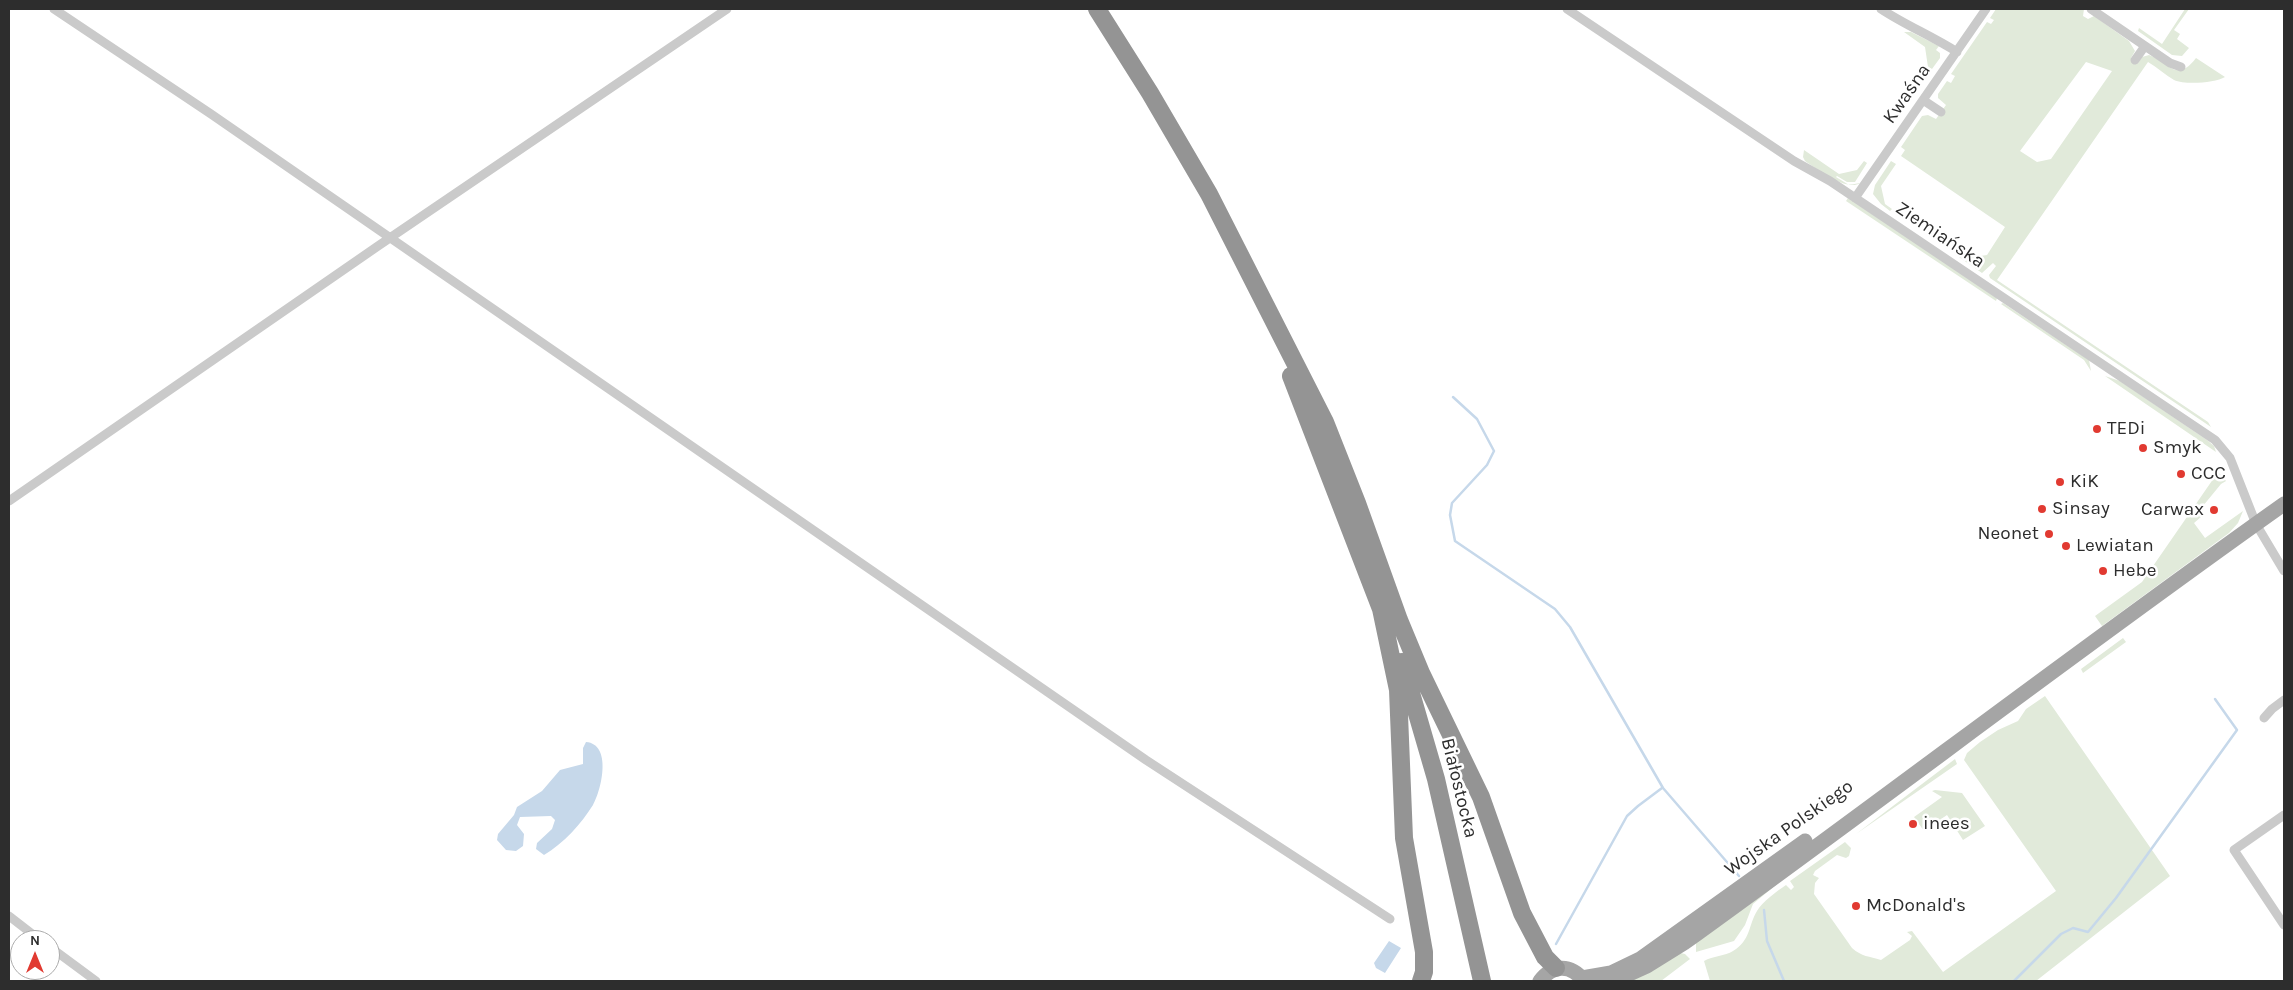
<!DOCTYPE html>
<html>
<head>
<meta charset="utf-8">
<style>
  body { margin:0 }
  #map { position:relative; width:2293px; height:990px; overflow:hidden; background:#fff; font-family:Karla,sans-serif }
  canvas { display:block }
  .frame { position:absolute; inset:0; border:10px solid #2d2d2d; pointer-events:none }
  .north { position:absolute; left:10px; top:930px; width:50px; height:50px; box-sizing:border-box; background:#fff; border:1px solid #ababab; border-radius:50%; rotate:0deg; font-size:14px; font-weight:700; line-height:20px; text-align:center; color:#2d2d2d }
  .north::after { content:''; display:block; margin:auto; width:18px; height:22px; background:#e13a31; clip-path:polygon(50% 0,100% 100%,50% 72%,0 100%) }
</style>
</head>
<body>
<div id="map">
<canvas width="2293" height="990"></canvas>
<div class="frame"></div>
<div class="north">N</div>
</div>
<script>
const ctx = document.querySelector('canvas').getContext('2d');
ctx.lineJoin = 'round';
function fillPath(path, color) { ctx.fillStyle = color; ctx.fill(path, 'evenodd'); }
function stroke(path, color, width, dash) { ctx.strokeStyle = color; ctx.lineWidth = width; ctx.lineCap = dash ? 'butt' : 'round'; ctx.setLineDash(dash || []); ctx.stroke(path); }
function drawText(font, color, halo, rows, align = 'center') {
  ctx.font = font + ' Karla,sans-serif'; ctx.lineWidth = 5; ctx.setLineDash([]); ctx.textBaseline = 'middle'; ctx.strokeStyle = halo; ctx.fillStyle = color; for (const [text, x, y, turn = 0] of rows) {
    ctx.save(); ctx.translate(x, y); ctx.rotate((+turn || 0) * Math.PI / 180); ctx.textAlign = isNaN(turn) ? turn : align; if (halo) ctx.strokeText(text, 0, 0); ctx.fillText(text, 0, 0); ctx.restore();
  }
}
const green = new Path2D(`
  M1996 9H2084L2083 16 2088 19 2094 16 2129 41 2135 51 2131 58 2138 63 2142 57 2149 55C2169 62 2176 84 2196 58L2225 77C2215 83 2185 85 2174 80 2165 75 2157 67 2148 62L1997 280 2208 422 2211 427 1990 278 1989 275 1996 266 1993 263 1982 273 1956 255 1958 252 1967 258 1987 255 2005 227 1901 156 1905 150 1901 147 1922 116 1928 115 1936 119 1946 105 1938 98V94L1947 81 1951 83 1955 76 1951 74 1987 22 1991 24 1994 20 1990 18ZM2086 62 2112 71 2051 159 2037 162 2020 151Z
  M2185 9H2189L2174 30 2180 34 2177 39 2189 48 2182 56 2172 55 2138 31 2139 28 2162 44Z
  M1904 32H1911L1939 46 1936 50 1940 53V58L1932 69 1928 67 1925 47Z
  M1804 150 1839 174 1857 170 1864 161 1867 163 1855 182H1847L1837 176 1836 177 1849 185 1860 183C1847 192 1817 169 1805 161L1803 157Z
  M1891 161 1896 164 1881 186 1885 204 1892 209 1890 211 1881 204 1873 194 1875 185Z
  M1848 198 1997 298 1996 301 1846 201Z
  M2003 303 2089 360 2091 371 2084 360 2001 304Z
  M2105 376 2120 381 2207 440 2214 446 2216 452Z
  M2218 472 2226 481 2221 484 2198 512 2201 517 2194 523 2205 538 2243 511 2238 523 2229 533 2102 626 2095 616 2142 582Z
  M2123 638 2126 642 2083 673 2081 669Z
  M2045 696 2170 876 2036 981H1710L1704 961C1713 956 1725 956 1733 951 1751 940 1748 926 1757 911 1763 901 1776 892 1786 885L1791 890 1794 887 1790 881 1845 842 1851 848 1849 856 1846 858 1837 855 1815 871 1813 875 1819 878 1815 883 1814 894 1852 948C1862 957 1869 956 1881 960L1910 940 1912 936 1907 932 1912 931 1943 972 2056 891 1964 760 1967 753 1980 742 1998 730 2018 721 2026 709Z
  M1955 759 1957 764 1856 834Z
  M1935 790 1962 793 1985 826 1963 840 1947 815 1924 831 1914 817 1942 797 1932 791Z
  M1783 879 1753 904 1745 925 1734 941 1696 952V940Z
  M1676 952 1685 954 1690 959 1661 981H1622Z`);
const water = new Path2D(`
  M586 742C612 744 602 789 593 805 581 824 564 843 544 855L536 849 537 843 552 829 555 820 551 816 520 817 517 825 524 834 523 846 516 851 506 850 497 840 498 834 514 815 517 807 542 791 560 770 583 764V748Z
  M1389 941 1401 948 1385 973 1376 968 1374 963Z`);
const stream = new Path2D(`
  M1453 397 1477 419 1494 451 1487 465 1452 503 1450 515 1455 541 1555 609 1570 627 1663 788 1739 876
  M1764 910 1767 941 1784 981
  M1556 944 1627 816 1638 806 1662 788
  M2014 981 2061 934 2073 928 2088 932 2116 898 2237 730 2215 699`);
const street = new Path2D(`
  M54 9 211 114 1146 760 1390 919
  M1567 9 1794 161 1830 181 2215 440 2230 458 2256 524 2284 571
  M1881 9C1905 25 1932 36 1957 52
  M2091 9 2170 63 2181 67
  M2135 60 2145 46
  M1923 100 1941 112
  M1855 198 1986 9
  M9 501 378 246 727 9
  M2264 718 2272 709 2284 700
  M2284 815 2234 850 2284 925
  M9 916 40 940
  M50 947 96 981`);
const primary = new Path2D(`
  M1582 978 1611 973 1640 959 1805 841
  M1540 981C1553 964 1571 964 1584 981
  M1614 981 1647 966 1684 943C1885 798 2082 647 2284 504`);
const highway = new Path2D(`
  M1097 9 1150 93 1209 194 1325 422 1357 503 1399 620 1421 673 1481 797 1522 913 1545 957 1556 968
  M1291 376 1381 609 1398 690 1404 838 1424 952V972L1421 981
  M1402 662 1436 779 1482 981`);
const markers = [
  [2097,429,5,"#e13a31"],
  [2143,448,5,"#e13a31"],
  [2181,474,5,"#e13a31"],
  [2060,482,5,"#e13a31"],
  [2042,509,5,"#e13a31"],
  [2214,510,5,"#e13a31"],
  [2049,534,5,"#e13a31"],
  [2066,546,5,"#e13a31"],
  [2103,571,5,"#e13a31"],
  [1913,824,5,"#e13a31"],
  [1856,906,5,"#e13a31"]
];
const streetNames = [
  ["Kwaśna",1907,94,-55],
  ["Ziemiańska",1940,235,34],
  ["Białostocka",1459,788,76],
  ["Wojska Polskiego",1789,828,-35]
];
const poiNames = [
  ["TEDi",2107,429],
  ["Smyk",2153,448],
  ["CCC",2191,474],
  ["KiK",2070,482],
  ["Sinsay",2052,509],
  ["Carwax",2204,510,"right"],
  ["Neonet",2039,534,"right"],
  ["Lewiatan",2076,546],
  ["Hebe",2113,571],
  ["inees",1923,824],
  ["McDonald's",1866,906]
];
fillPath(green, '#e1eada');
fillPath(water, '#c6d8ea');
stroke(stream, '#c6d8ea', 2.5);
stroke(street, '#cacaca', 9);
stroke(primary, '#a5a5a5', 15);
stroke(highway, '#949494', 18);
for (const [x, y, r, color] of markers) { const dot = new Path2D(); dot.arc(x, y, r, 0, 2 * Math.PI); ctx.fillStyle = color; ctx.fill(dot); stroke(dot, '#fff', 2); }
drawText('19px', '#2d2d2d', '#fff', streetNames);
drawText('19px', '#2d2d2d', '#fff', poiNames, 'left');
</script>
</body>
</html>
